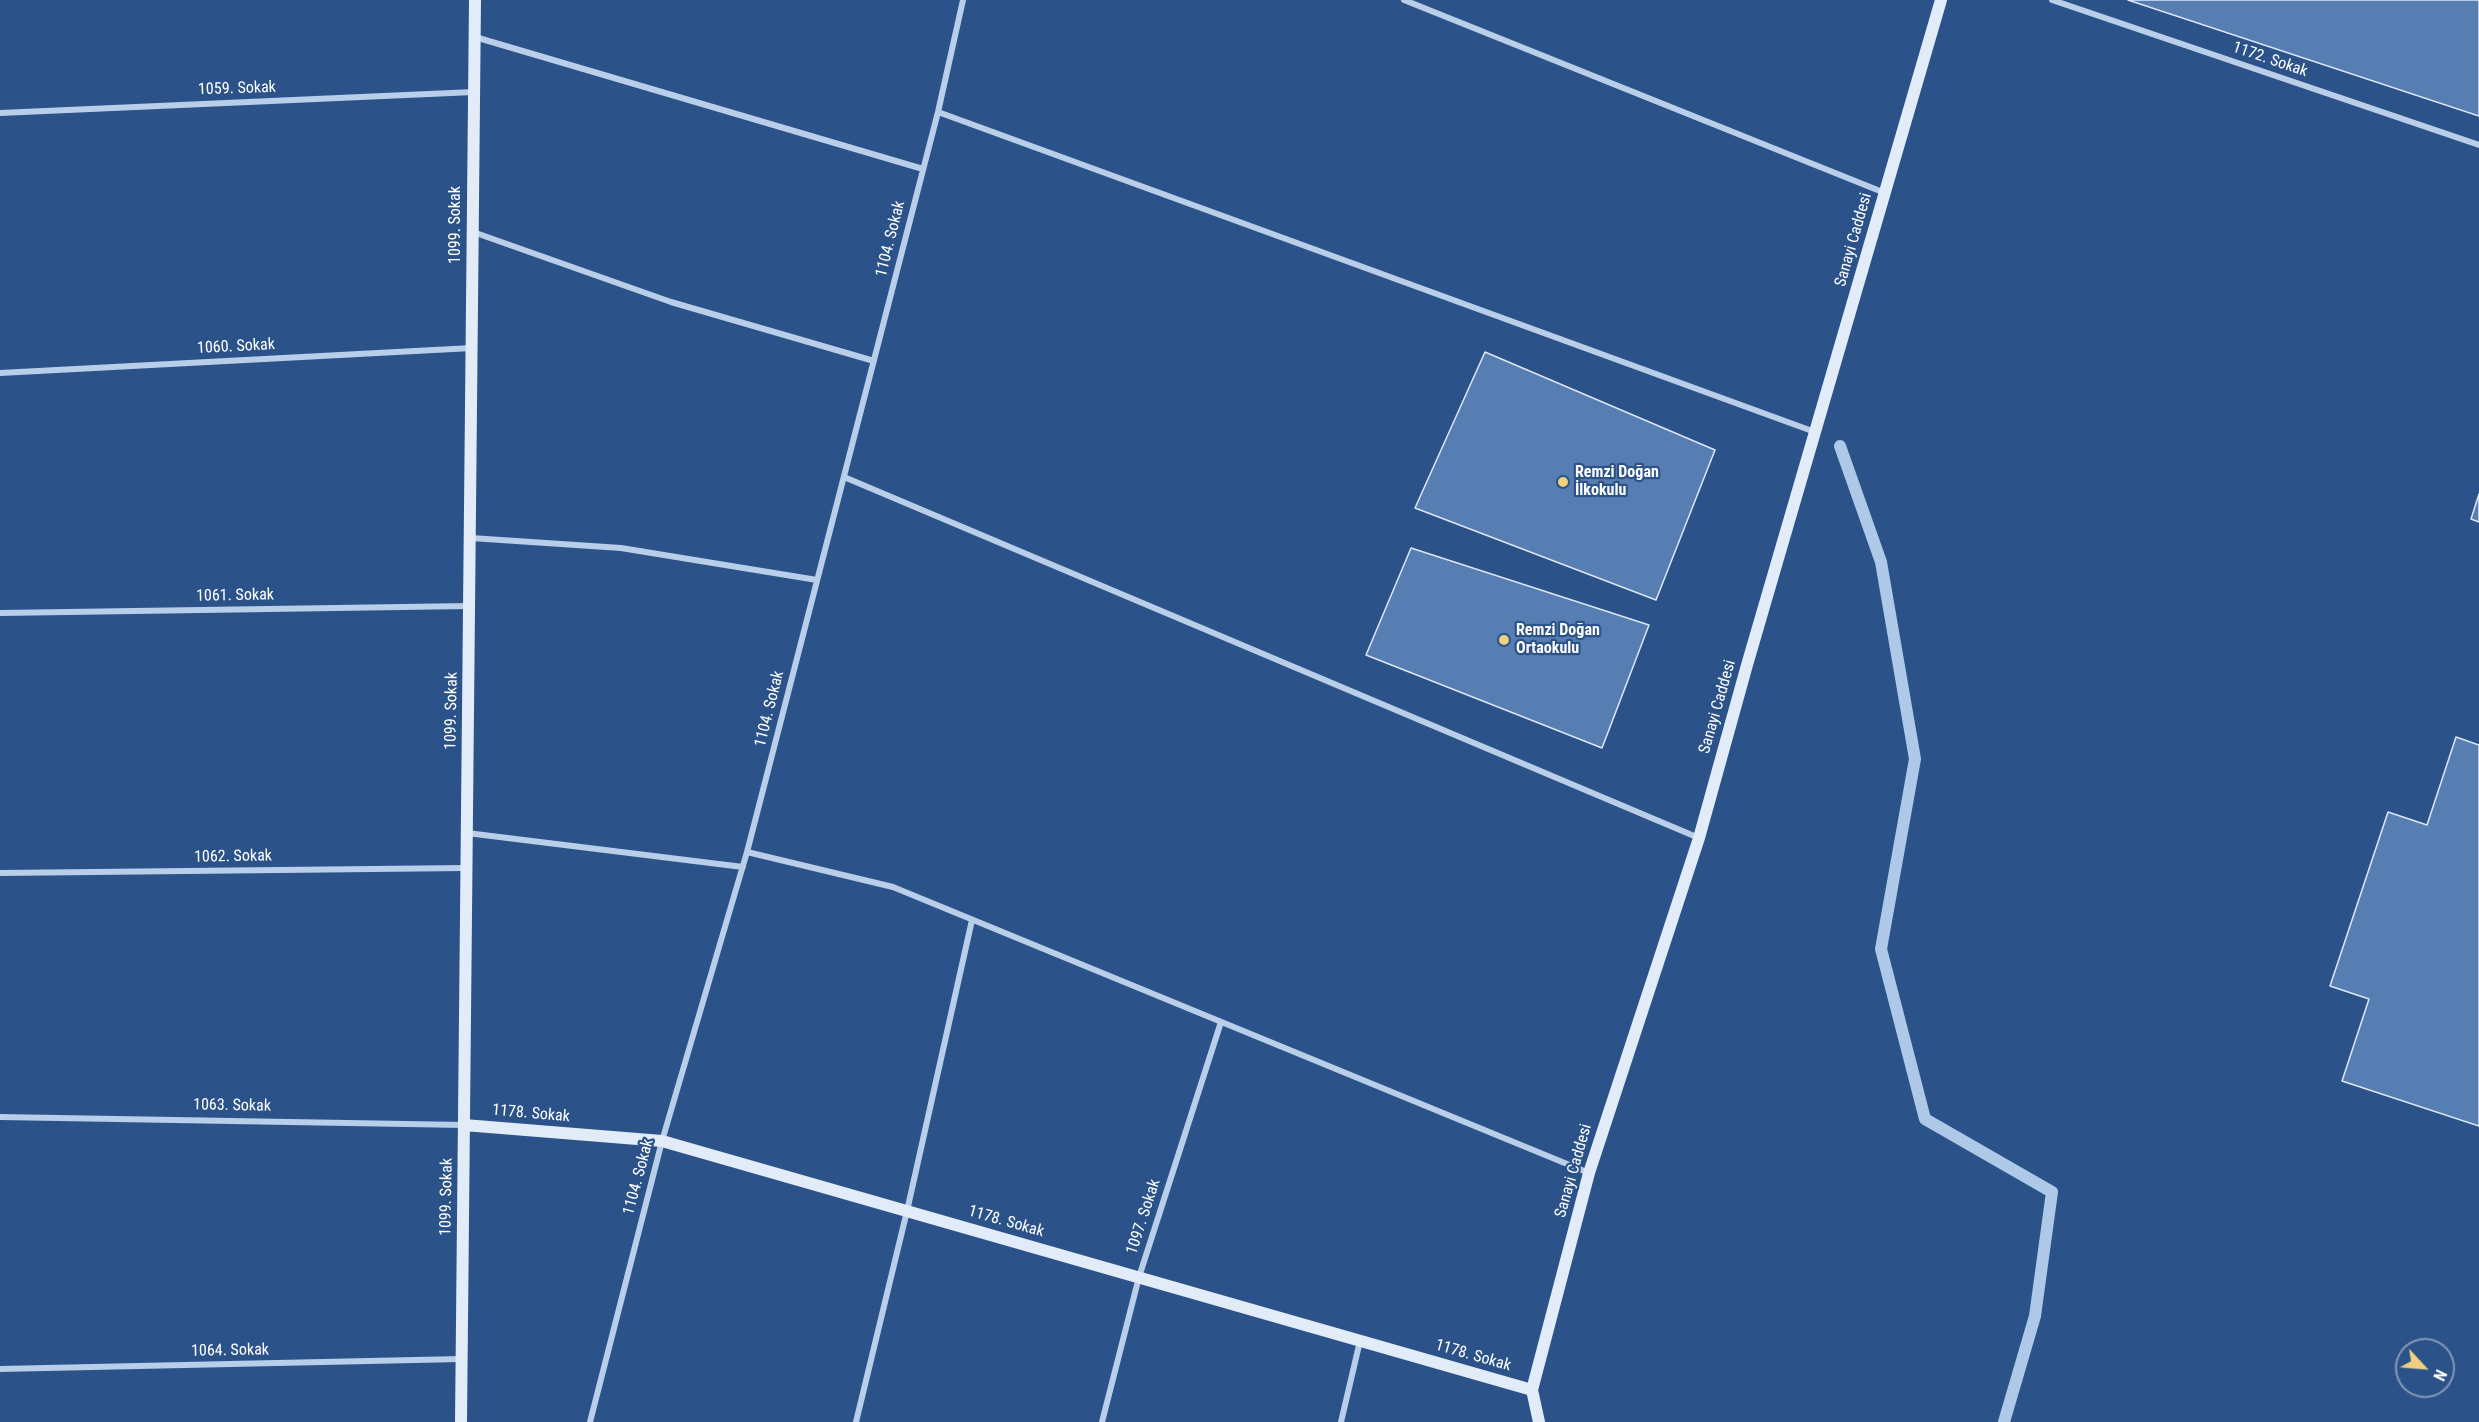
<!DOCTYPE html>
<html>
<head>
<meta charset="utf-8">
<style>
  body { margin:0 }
  #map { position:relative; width:2479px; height:1422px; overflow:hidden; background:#2b5389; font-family:"Roboto Condensed",sans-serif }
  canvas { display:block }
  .north { position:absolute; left:2395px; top:1338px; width:60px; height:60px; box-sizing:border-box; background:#2b5389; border:2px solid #8098b8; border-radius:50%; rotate:116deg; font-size:16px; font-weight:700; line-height:24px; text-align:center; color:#fff }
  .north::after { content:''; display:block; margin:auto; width:21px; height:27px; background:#eed081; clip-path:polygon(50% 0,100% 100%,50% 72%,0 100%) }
</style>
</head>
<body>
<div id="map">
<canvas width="2479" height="1422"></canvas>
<div class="north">N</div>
</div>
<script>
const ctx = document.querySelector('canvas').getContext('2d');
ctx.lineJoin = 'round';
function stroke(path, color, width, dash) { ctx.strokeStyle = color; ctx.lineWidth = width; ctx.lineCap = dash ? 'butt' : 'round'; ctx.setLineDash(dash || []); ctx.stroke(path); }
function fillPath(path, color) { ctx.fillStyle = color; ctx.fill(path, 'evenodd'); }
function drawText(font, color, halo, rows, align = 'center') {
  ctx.font = font + ' "Roboto Condensed",sans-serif'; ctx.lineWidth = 4.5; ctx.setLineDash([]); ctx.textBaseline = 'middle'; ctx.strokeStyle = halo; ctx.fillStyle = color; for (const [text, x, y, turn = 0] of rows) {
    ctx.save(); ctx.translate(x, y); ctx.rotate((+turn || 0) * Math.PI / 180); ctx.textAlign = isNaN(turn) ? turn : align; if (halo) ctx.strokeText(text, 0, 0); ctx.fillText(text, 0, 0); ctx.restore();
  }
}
const stream = new Path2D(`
  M1840 446 1881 562 1915 759 1881 949 1925 1119 2052 1192 2035 1316 2004 1422`);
const building = new Path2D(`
  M2128 0H2479V116Z
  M1485 352 1715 450 1656 600 1415 508Z
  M2479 494V522L2471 519Z
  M1411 548 1649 625 1602 748 1366 655Z
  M2456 737 2479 745V1126L2342 1081 2369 999 2330 986 2388 812 2427 825Z`);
const street = new Path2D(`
  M1404 0 1885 193
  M2052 0 2479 145
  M475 37 923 169
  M938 112 1815 432
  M0 113 474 92
  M473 232 671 302 874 361
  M0 373 472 348
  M844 477 1699 838
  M471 538 621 548 817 580
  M0 613 470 606
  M467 833 743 867
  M747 852 893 887 1589 1173
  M0 873 466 868
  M0 1117 464 1125
  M0 1369 461 1359
  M590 1422 662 1141 747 852 938 112 963 0
  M856 1422 907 1211 972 920
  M1102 1422 1139 1277 1221 1022
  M1341 1422 1360 1341`);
const secondary = new Path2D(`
  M464 1125 662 1141 1532 1390
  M461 1422 475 0
  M1539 1422 1532 1390 1589 1173 1699 838 1747 665 1941 0`);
const markers = [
  [1563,482,6,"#eed081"],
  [1504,640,6,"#eed081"]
];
const streetNames = [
  ["1172. Sokak",2270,60,19],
  ["1059. Sokak",237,89,-2],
  ["1099. Sokak",456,225,-90],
  ["1104. Sokak",891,239,-76],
  ["Sanayi Caddesi",1854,240,-74],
  ["1060. Sokak",236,347,-3],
  ["1061. Sokak",235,596,-1],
  ["Sanayi Caddesi",1718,707,-74],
  ["1104. Sokak",770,709,-76],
  ["1099. Sokak",452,711,-89],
  ["1062. Sokak",233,857,-1],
  ["1063. Sokak",232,1106,1],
  ["1178. Sokak",531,1114,5],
  ["Sanayi Caddesi",1574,1171,-74],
  ["1104. Sokak",639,1177,-75],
  ["1099. Sokak",447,1197,-89],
  ["1097. Sokak",1144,1217,-72],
  ["1178. Sokak",1006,1222,16],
  ["1064. Sokak",230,1351,-1],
  ["1178. Sokak",1473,1356,16]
];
const poiNames = [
  ["Remzi Doğan",1575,473],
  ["İlkokulu",1575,491],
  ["Remzi Doğan",1516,631],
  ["Ortaokulu",1516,649]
];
stroke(stream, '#aec8e8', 12);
fillPath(building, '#577eb2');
stroke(building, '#dce8f7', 1.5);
stroke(street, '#b9cee8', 6);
stroke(secondary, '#e2ebf8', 12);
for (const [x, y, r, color] of markers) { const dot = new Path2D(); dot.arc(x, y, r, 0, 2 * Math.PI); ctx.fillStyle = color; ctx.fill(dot); stroke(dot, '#2b5389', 2); }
drawText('16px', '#fff', '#2b5389', streetNames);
drawText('bold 16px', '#fff', '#2b5389', poiNames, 'left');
</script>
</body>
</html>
